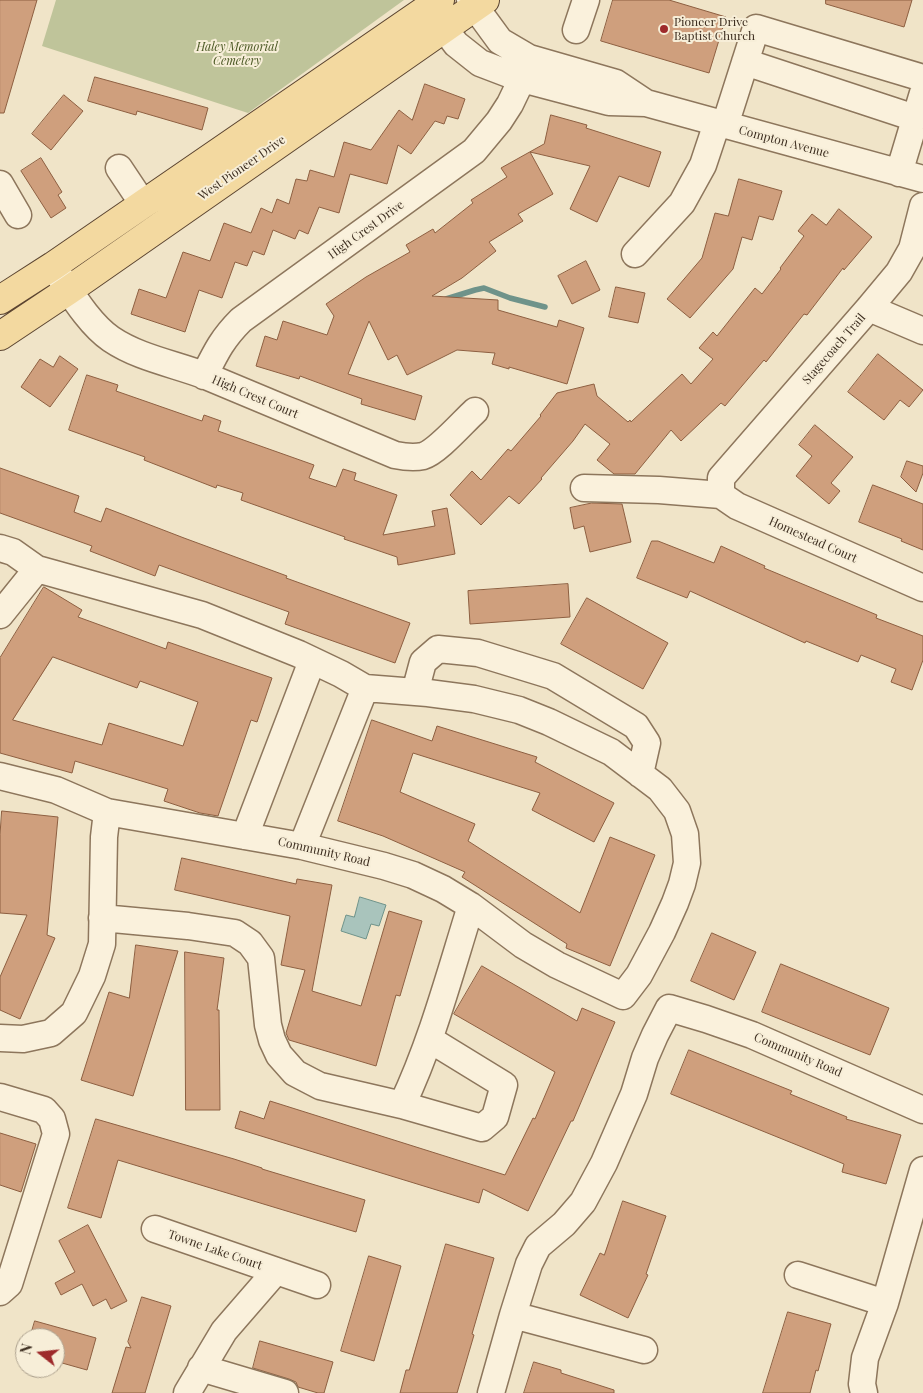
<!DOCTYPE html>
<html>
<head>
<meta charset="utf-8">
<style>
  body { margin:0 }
  #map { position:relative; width:923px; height:1393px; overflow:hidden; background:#f0e4c8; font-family:"Playfair Display",serif }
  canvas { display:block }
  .north { position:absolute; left:15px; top:1328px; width:50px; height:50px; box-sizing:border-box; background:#f7eed8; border:1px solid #ada18e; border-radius:50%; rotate:286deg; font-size:14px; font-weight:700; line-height:20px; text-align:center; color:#3d2e20 }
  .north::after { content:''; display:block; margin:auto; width:18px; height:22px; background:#9e2a2b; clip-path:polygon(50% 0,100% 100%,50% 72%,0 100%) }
</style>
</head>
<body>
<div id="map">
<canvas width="923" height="1393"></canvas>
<div class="north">N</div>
</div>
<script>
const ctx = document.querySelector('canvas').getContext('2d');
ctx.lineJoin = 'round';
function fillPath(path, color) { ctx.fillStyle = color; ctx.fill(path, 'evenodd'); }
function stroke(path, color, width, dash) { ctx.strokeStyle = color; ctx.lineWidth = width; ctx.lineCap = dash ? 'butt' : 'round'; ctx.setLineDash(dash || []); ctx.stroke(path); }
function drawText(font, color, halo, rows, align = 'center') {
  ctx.font = font + ' "Playfair Display",serif'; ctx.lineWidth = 4; ctx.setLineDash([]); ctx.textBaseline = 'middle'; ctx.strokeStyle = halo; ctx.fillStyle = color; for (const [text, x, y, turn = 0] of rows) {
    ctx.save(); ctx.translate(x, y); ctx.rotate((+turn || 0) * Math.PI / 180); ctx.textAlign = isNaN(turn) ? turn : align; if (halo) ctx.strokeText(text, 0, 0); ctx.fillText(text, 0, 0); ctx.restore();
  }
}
const cemetery = new Path2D(`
  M56 0H404L248 113 42 46Z`);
const water = new Path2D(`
  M360 897 386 905 379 926 371 924 366 939 341 931 346 915 354 917Z`);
const stream = new Path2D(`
  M446 299 475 290 484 288 510 298 545 307`);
const building = new Path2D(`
  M0 0H37L4 113H0Z
  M613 0H669L726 17 709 73 601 41Z
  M826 0H912L904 27 826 4Z
  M95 77 208 108 202 130 137 111 136 115 88 101Z
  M425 84 465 99 458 119 447 116 444 124 435 121 411 154 398 145 387 184 350 174 339 213 319 207 308 234 299 230 295 239 273 230 264 255 253 251 247 266 235 262 222 298 199 290 185 332 131 314 139 289 166 298 183 252 210 261 224 223 251 233 261 208 272 213 277 199 289 204 296 179 307 181 310 170 334 177 344 142 371 150 399 110 412 120Z
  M64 95 83 111 51 150 32 134Z
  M551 115 587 125 586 128 661 152 649 187 619 176 597 222 570 209 590 166 530 152 553 194 518 214 523 221 489 242 496 251 462 278 432 296 498 300V310L557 327 559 320 584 328 567 384 509 367V369L492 364 495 353 457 350 407 375 397 355 388 360 369 321 348 374 422 396 415 420 361 404 362 399 300 376 299 379 256 366 265 336 277 340 283 321 327 335 334 316 326 304 366 277 410 252 406 245 433 229 435 233 473 203 471 200 507 177 501 168 544 144Z
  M41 158 62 192 58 195 66 208 51 218 21 171Z
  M739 179 782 191 773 220 759 216 752 240 742 237 733 269 690 318 667 299 702 258 715 213 728 216Z
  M839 209 872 237 844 270 843 268 807 315 804 314 766 362 764 360 725 406 721 403 681 441 671 430 635 474H614L597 460 610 444 585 424 573 441 541 478 542 479 519 504 509 496 481 525 450 495 472 471 481 480 508 449 511 451 541 416 540 415 557 393 594 384 597 396 628 422 630 420 631 422 682 374 691 384 713 359 699 348 713 332 717 336 755 288 762 294 781 269 780 268 804 236 798 231 812 214 826 225Z
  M586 261 600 290 572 304 558 276Z
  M616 287 645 293 638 323 609 317Z
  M878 354 923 390 909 407 900 400 884 420 848 392Z
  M60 356 78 369 50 407 21 387 40 359 53 367Z
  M87 375 118 385 116 391 202 421 204 415 221 421 218 431 314 465 309 478 336 487 343 469 356 473 354 480 397 495 383 535 435 526 432 511 447 508 455 554 398 565 397 557 344 539 345 537 241 500 243 493 217 485 216 488 144 460 145 457 69 430Z
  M815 425 853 457 831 483 840 491 829 504 796 476 812 456 799 445Z
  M907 461 923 466V473L916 492 901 477Z
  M0 468 79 496 74 512 101 522 106 508 184 538 287 576 286 578 410 623 395 663 285 624 289 612 159 565 155 576 90 551 92 546 0 513Z
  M873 485 923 504V550L901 541 902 539 859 522Z
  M592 503 622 504 631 542 590 552 584 526 574 529 570 508Z
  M652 541H658L714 563 721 546 765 566 764 568 877 615 876 618 923 636V660L912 690 891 682 896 669 861 655 858 662 806 641 805 643 690 591 687 598 637 578Z
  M568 584 570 617 470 624 468 591Z
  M44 587 82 610 78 617 166 649 168 642 272 678 257 722 251 720 218 816 200 813 164 801 168 789 75 761 72 773 0 753V658ZM53 657 137 688 140 681 198 702 183 746 109 723 102 745 13 720Z
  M587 598 668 643 643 689 561 644Z
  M372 720 432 741 437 726 537 757 535 762 614 803 594 842 532 810 540 793 413 753 400 792 475 824 468 841 580 913 610 837 655 855 610 966 566 948 567 944 462 877 465 872 383 836 338 821Z
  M2 811 58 817 47 935 55 938 20 1019 0 1010V977L27 915 0 913V835Z
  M182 858 296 884 297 879 332 885 312 991 361 1006 389 911 422 921 400 996 396 995 376 1066 289 1040 286 1033 305 970 281 965 290 916 175 890Z
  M712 933 756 952 734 1000 691 981Z
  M136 945 178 951 133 1096 81 1080 109 992 129 998Z
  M185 952 224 958 217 1010H219L220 1110H186Z
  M781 964 889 1008 870 1055 762 1012Z
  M482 966 577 1021 582 1008 615 1022 573 1121H571L528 1211 483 1189 479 1203 235 1128 240 1111 264 1119 270 1101 505 1175 533 1118 535 1119 555 1072 454 1014Z
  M689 1050 792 1091 790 1094 847 1117 846 1119 901 1135 886 1184 842 1172 844 1164 671 1094Z
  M96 1119 234 1159 262 1168V1169L365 1200 356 1232 118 1160 101 1218 68 1208Z
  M0 1133 36 1144 21 1192 0 1185Z
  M623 1201 666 1216 646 1274 648 1275 628 1318 580 1295 600 1253 604 1255Z
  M88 1225 127 1301 111 1309 106 1299 93 1306 82 1284 61 1295 55 1283 75 1272 59 1241Z
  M446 1244 494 1258 472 1334 474 1335 457 1393H400L406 1370H409Z
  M369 1256 401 1266 374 1361 341 1351Z
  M142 1297 171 1306 145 1393H112L126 1347 131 1348 128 1342Z
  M788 1312 831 1324 818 1371 816 1370 810 1393H763Z
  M35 1321 96 1338 87 1370 55 1361V1338H30Z
  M260 1341 333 1362 324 1393H318L298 1387 296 1382 289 1379 253 1368Z
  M534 1362 561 1370V1373L614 1390V1393H524Z`);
const minor = new Path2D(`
  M470 0 500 41 529 58 616 83 646 103
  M431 11 456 44 480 63 522 79 609 102 646 103 923 179
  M576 30 586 0
  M745 62 915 118
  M725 125 756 28 923 78
  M119 168 143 204
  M899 173 923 93
  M0 184 18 215
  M923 206 912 249 899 272 869 308 721 478V495L737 506 923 588
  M635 254 682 203 703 165 717 123
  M56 271C71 293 89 324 111 339 139 358 175 364 206 376 269 402 332 429 395 455 405 457 414 458 423 456 437 452 463 422 475 411
  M869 308 923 331
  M204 376C216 352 222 339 241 320L474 151 499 121 510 104 522 79
  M584 488 659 490 721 495
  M0 548 13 552 37 569
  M0 615 37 569 202 615 299 654 341 674 365 688 428 693 474 699 519 710 549 722 611 752 660 789 677 811 685 834 687 863 682 884 675 903 662 932 639 975 623 996 557 965 523 945 471 906 443 889 413 875 384 866 302 846 107 812 56 790 0 776
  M415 692 423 662 438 649 478 653 553 676 636 726 647 743 640 774
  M245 836 312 661
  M302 846 365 688
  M102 918 188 926 235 933 250 943 261 958 268 1025 272 1040 279 1055 295 1073 320 1086 402 1105C432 1042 450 973 471 906
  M0 1038 23 1039 51 1033 74 1013 92 976 102 944 104 837 107 812
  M0 1097 44 1110 52 1119 56 1134 9 1284 0 1292
  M402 1105 482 1128 495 1117 504 1085 429 1039
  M155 1229 317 1285
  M798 1275 885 1303
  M513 1315 644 1350
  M201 1368 285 1393
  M187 1393 224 1331 276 1271
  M491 1393 513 1315 529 1264 538 1246 564 1224 583 1202 604 1163 634 1094 645 1058 655 1035 669 1008 706 1019 752 1035 923 1110
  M864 1393 862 1384 865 1358 885 1303 923 1170`);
const major = new Path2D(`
  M0 300 53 266 440 0
  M0 336 69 290 485 0`);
const markers = [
  [664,29,5,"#9e2a2b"]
];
const poiNames = [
  ["Pioneer Drive",674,22],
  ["Baptist Church",674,36]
];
const parkNames = [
  ["Haley Memorial",237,47],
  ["Cemetery",237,61]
];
const streetNames = [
  ["Compton Avenue",784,142,15],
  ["West Pioneer Drive",242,168,-35],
  ["High Crest Drive",366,230,-36],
  ["Stagecoach Trail",834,349,-49],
  ["High Crest Court",255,397,23],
  ["Homestead Court",813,540,24],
  ["Community Road",324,852,13],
  ["Community Road",798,1055,23],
  ["Towne Lake Court",215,1250,19]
];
fillPath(cemetery, '#bfc49a');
fillPath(water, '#a9c4bc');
stroke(water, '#6f938a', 1);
stroke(stream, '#6f938a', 5.5);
fillPath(building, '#cf9f7d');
stroke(building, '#8d5f41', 1);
stroke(minor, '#8d765c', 29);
stroke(major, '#5b4430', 30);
stroke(minor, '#faf1dc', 26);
stroke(major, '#f3d9a0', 28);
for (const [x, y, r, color] of markers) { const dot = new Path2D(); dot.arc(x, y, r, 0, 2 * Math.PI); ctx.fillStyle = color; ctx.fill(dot); stroke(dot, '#f7eed8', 2); }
drawText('12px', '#3d2e20', '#f7eed8', poiNames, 'left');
drawText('italic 12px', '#4d5a26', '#f7eed8', parkNames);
drawText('12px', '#3d2e20', '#f7eed8', streetNames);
</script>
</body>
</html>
